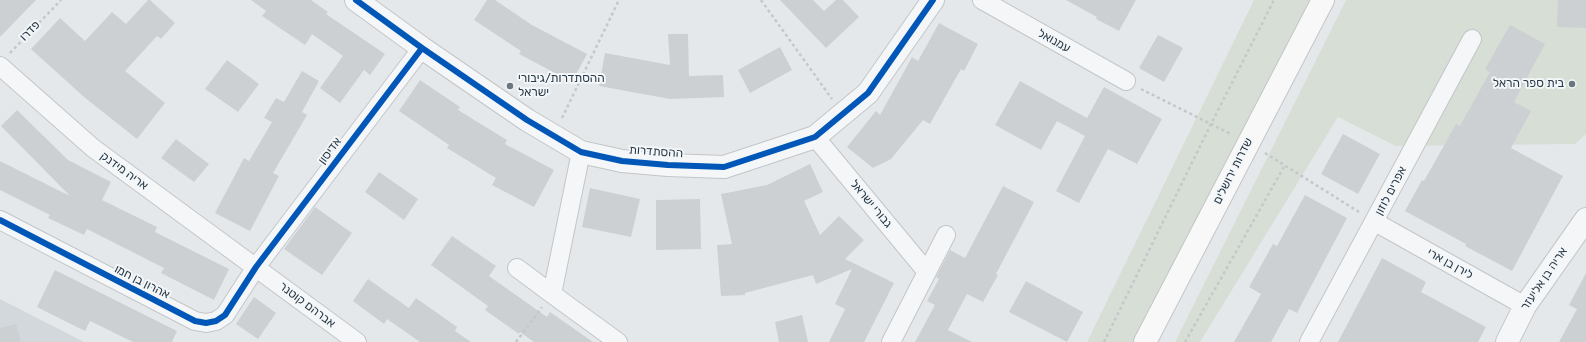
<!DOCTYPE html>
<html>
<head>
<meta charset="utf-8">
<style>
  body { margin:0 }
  canvas { display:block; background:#e5e8ea }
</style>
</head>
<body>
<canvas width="1586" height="342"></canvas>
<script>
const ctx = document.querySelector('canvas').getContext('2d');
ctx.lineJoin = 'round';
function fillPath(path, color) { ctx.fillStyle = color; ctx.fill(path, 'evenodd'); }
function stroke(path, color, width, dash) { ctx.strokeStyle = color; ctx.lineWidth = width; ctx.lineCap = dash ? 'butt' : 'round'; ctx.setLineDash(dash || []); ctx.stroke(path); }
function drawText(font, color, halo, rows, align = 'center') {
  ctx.font = font + ' Rubik,Heebo,sans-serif'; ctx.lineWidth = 4; ctx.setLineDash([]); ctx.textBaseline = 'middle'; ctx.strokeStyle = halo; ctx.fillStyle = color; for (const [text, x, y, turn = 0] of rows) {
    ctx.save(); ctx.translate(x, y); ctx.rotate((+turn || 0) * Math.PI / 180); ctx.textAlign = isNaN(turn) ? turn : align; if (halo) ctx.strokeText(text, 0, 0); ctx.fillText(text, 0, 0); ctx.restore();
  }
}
const built = new Path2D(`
  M0 299 84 342H0Z`);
const green = new Path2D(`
  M1254 0H1310L1141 342H1087Z
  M1346 0H1586V134L1575 144 1396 146 1338 117 1200 342H1175Z`);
const building = new Path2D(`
  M0 0H36L0 37Z
  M148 0H150L175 23 161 39 157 36 125 71 165 103 137 139 84 97 31 49 60 18 85 41 112 12 126 24Z
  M251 0H311L328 12 326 14 385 54 370 75 364 70 340 103 320 88 343 56 312 34 305 45 262 16 266 11Z
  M487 0H495L532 25 587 54 572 82 519 54 521 51 474 20Z
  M780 0H813L824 11 836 0H843L859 17 826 48Z
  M1066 0H1136L1119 31 1096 19 1097 17Z
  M1558 0H1586V28L1557 27Z
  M939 23 978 44 964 71 961 69 930 124 923 120 891 159 873 168 847 147 876 111 880 115 912 57 918 61Z
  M1510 25 1545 44 1514 102 1531 111 1511 148 1563 176 1512 271 1465 246 1466 244 1405 211 1422 180 1424 181 1456 124 1460 126 1490 72 1485 69Z
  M668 34H688L689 76 723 75 724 97 670 99 599 86 605 53 670 65Z
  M1158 35 1183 48 1164 82 1139 68Z
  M780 47 792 70 750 93 738 70Z
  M227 60 259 84 238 112 205 89Z
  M302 71 319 81 302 112 307 115 273 173 279 176 250 231 215 213 244 158 249 161 272 122 264 118 276 98 284 102Z
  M420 80 460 107 458 110 507 140 505 144 554 170 534 207 492 185 496 178 447 148 449 145 399 111Z
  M1020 81 1087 118 1104 87 1162 119 1137 164 1108 149 1079 203 1056 191 1085 136 1057 121 1041 150 995 125Z
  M17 110 68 160 111 182 102 200 157 227 155 232 229 269 214 300 161 273 164 268 87 229 84 235 48 218 50 215 0 190V161L70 196 1 126Z
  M1343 134 1380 154 1358 194 1321 174Z
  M176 139 209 164 194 182 161 158Z
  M810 164 823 192 804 201 820 235 839 216 864 240 845 259 894 283 864 342H829L845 309 835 304 852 269 816 284 813 275 745 293V295L721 296 717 245 732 244 721 194 767 185Z
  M379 172 418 199 404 220 365 192Z
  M1003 186 1034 202 996 274 998 275 983 302 967 294 948 330 972 342H915L935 305 927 301 939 279 936 277 950 250 965 258Z
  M590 188 640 199 631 237 582 227Z
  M1305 195 1347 218 1297 313 1289 309 1271 342H1234L1261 294 1249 287 1273 244 1277 246Z
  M700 199 701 249 656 250V200Z
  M315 207 352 233 322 275 284 249Z
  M452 236 496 266 489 276 547 317 550 312 593 342H534L520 332 519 334 485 310 488 306 431 265Z
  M1382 258 1426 282 1421 292 1486 327 1478 342H1338Z
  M55 270 177 331 172 342H133L90 321 85 331 37 307Z
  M1586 273V342H1559L1577 309 1569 305Z
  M368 279 409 308 416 298 457 327 455 331 471 342H420L387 319 384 324 353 301Z
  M1026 281 1083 312 1067 342 1009 312Z
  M254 297 276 313 258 339 236 324Z
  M802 315 808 342H779L775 322Z
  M16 324 21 342H0V328Z`);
const path = new Path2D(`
  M761 0 832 99
  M10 53 61 0
  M1141 89 1231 134
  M562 118 619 0
  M1265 153 1359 212
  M516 342 542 307
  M1104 342 1211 124 1274 0
  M1185 342 1285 165`);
const minor = new Path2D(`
  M982 0 1126 81
  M0 66 93 148 357 342
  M815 137 927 272 891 342
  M581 152 552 294 618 342
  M0 220 195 321 206 323 216 321 225 315 256 267 422 48
  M1375 222 1525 306
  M517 268 552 294
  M927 272 946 235
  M1309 342 1472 39`);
const tertiary = new Path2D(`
  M356 0 422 48 527 120 581 152 622 161 668 165 724 167 815 137 868 93 933 0
  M1507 342 1525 306 1586 219`);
const secondary = new Path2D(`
  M1145 342 1323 0`);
const cycleway = new Path2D(`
  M356 0 422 48 527 120 581 152 622 161 668 165 724 167 815 137 868 93 933 0
  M0 220 195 321 206 323 216 321 225 315 256 267 422 48`);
const markers = [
  [1572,84,4,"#6b767f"],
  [510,86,4,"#6b767f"]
];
const streetNames = [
  ["פדרו",30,31,-46],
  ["עמנואל",1054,41,29],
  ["אדיסון",330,151,-53],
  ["ההסתדרות",656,152,4],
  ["אריה מידנק",124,171,36],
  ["שדרות ירושלים",1233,171,-63],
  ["אפרים לוזון",1391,191,-62],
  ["גבורי ישראל",871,204,50],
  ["לירן בן ארי",1450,264,29],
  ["אריה בן אליעזר",1544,279,-56],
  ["אהרון בן חמו",142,282,27],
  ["אברהם קוטנר",307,305,37]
];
const poiNames = [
  ["ההסתדרות/גיבורי",518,79],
  ["ישראל",518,93],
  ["בית ספר הראל",1564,84,"right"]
];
fillPath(built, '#d3d8dd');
fillPath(green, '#d7ded5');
fillPath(building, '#cdd0d3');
stroke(minor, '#c3c6c8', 20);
stroke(tertiary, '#c3c6c8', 24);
stroke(secondary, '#c3c6c8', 24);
stroke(path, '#c3c8ca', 2.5, [3, 3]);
stroke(minor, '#f4f6f7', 18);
stroke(tertiary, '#f4f6f7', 22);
stroke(secondary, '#f8f8f8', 22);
stroke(cycleway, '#0057b8', 6);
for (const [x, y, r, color] of markers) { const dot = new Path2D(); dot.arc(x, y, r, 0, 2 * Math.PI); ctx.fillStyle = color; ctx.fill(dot); stroke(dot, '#f3f7f9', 1.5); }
drawText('12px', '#293946', '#f3f7f9', streetNames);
drawText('12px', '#293946', '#f3f7f9', poiNames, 'left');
</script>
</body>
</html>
